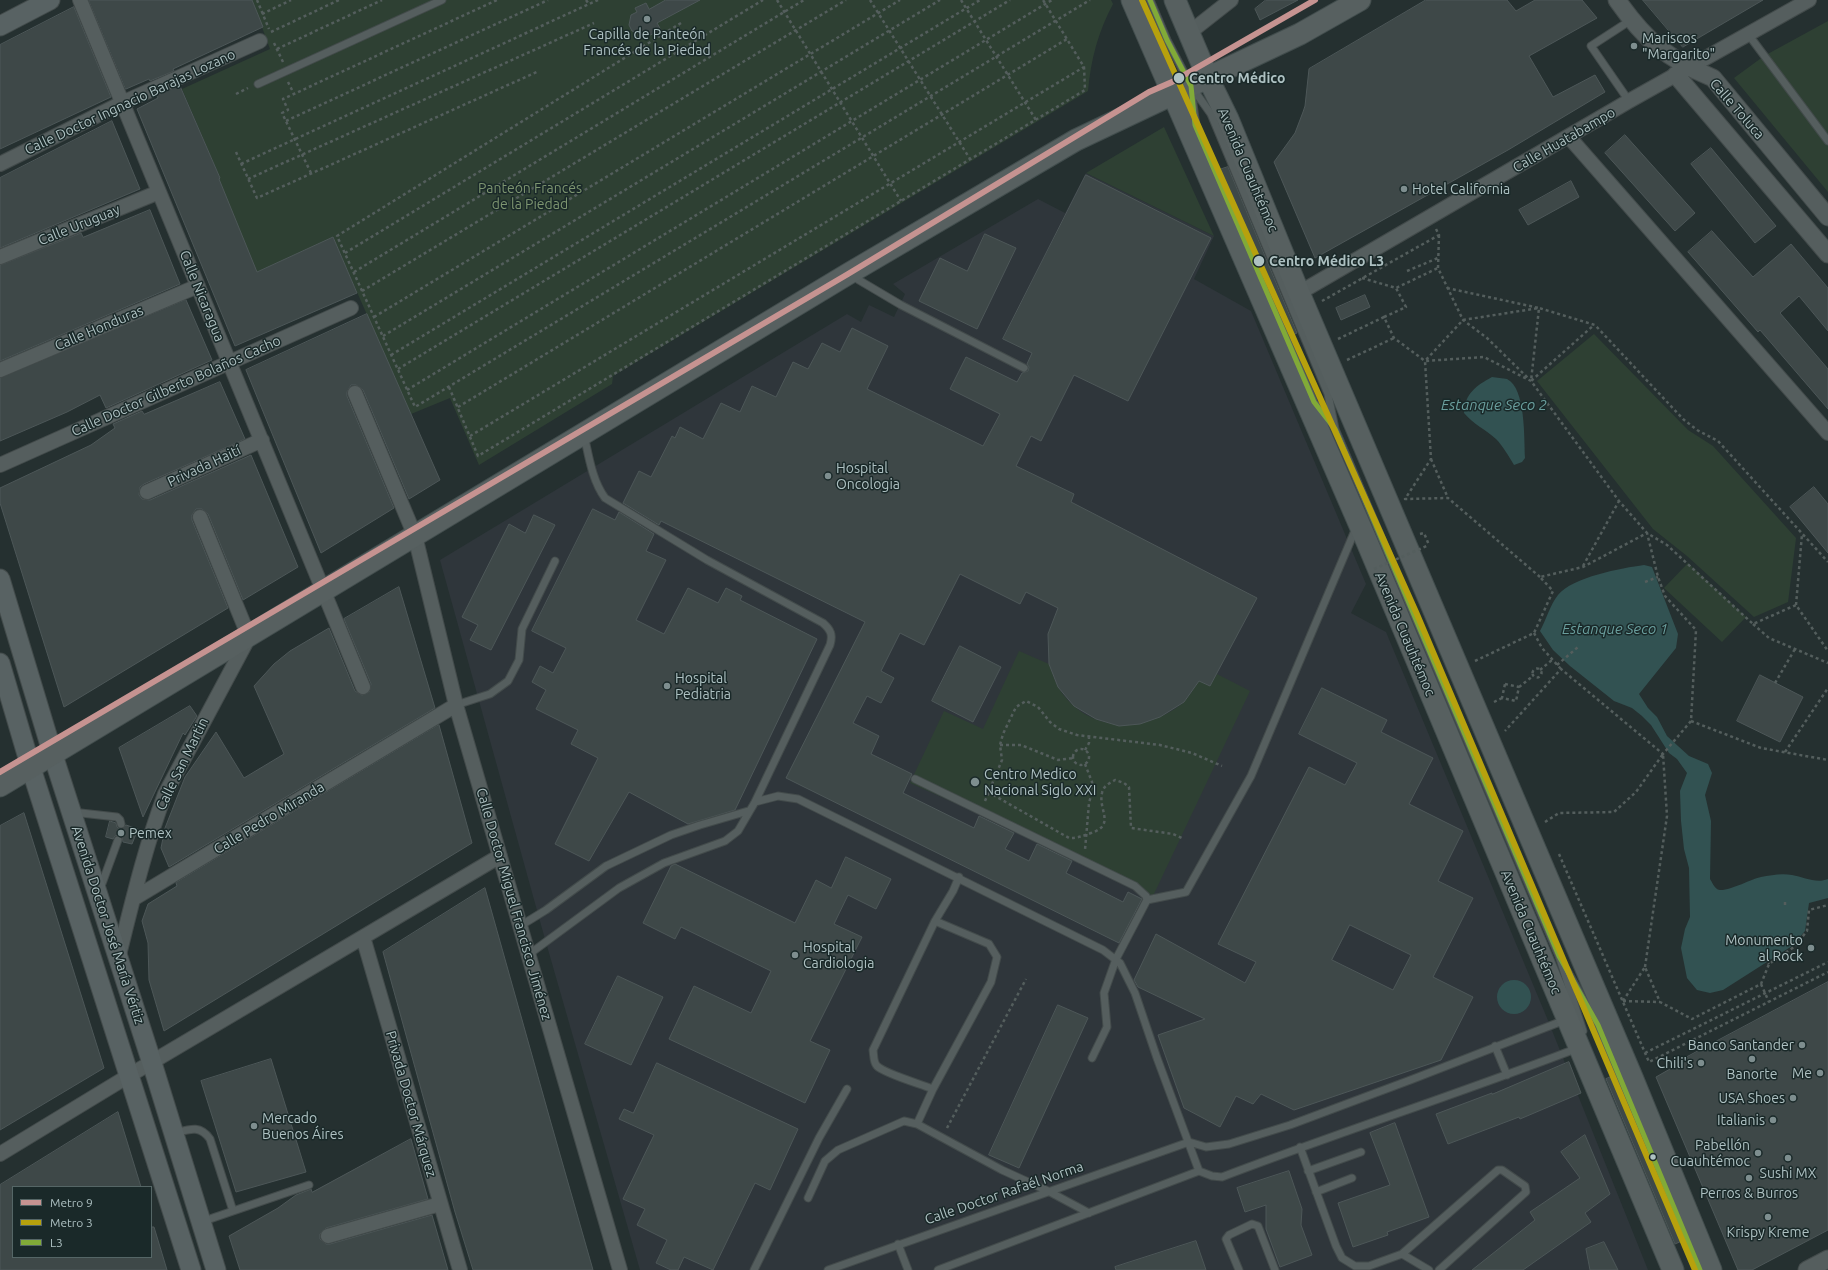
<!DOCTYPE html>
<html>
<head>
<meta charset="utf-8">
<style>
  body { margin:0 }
  #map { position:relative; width:1828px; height:1270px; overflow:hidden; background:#253030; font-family:Ubuntu,sans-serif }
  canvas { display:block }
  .legend { position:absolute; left:12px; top:1186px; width:140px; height:72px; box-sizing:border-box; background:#1a2929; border:1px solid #566; margin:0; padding:5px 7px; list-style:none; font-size:12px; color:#aec1c2 }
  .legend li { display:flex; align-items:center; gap:8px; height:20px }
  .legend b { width:20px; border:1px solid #566 }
</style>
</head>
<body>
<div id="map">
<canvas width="1828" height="1270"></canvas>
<ul class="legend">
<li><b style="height:5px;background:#c69391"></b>Metro 9</li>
<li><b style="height:5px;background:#b7a10d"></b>Metro 3</li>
<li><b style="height:5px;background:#81aa38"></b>L3</li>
</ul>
</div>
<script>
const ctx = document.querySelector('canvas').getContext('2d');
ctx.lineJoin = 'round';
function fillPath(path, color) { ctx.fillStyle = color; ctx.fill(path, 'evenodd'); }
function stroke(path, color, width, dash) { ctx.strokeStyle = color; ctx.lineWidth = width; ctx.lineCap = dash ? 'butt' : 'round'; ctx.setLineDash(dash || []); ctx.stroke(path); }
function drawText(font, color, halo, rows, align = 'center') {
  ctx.font = font + ' Ubuntu,sans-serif'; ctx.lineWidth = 3; ctx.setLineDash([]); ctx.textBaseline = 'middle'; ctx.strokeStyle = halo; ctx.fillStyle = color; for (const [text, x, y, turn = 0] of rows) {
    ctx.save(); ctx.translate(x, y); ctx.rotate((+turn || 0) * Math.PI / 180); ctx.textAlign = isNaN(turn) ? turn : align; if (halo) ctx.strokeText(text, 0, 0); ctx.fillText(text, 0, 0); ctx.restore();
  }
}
const medical = new Path2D(`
  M1086 173 1214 236 1194 279 1251 311 1366 584 1351 613 1386 632 1547 1018 1648 1270H640L543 932 440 560 847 314 861 322 869 305 894 317 905 294 893 284 1038 199 1065 213Z`);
const green = new Path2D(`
  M252 0H1111L1113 4C1098 32 1091 59 1088 91L613 376 612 384 479 465 450 398 411 414 333 238 257 272 174 199 220 178 182 89 270 49Z
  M1828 21V192L1734 78 1764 56Z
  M1164 127 1214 236 1086 173Z
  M1594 334 1688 430 1713 446 1796 538 1788 602 1754 617 1687 556 1653 529 1537 381Z
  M1688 563 1746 617 1722 642 1664 588Z
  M1019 651 1049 664C1052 672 1054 680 1058 687 1086 733 1144 735 1183 703 1189 697 1194 688 1199 681L1210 686 1217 674 1250 691 1153 896 1083 860 910 783 944 711 983 729Z`);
const water = new Path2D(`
  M1492 377C1496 378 1503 378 1507 379 1526 388 1524 439 1525 458L1522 462 1514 465C1509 457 1503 446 1496 439 1485 429 1473 424 1464 413 1465 393 1476 386 1492 377Z
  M1644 565 1652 567 1678 634 1676 648 1639 694 1648 708 1657 717 1667 736 1689 756 1708 764 1712 773 1705 795 1711 821 1710 879C1712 882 1714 887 1717 889 1724 894 1751 879 1761 877 1771 875 1782 873 1792 875 1804 877 1816 884 1828 879V898L1809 903 1805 931 1792 946 1723 990 1710 993 1697 990 1687 978 1681 948 1685 929 1690 917 1689 868 1684 849 1681 821 1680 791 1687 773 1677 759 1669 753 1651 725 1642 716 1632 708 1614 701 1570 666 1553 650 1540 631C1546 620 1550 605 1558 595 1572 577 1622 568 1644 565Z
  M1497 997a17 17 0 1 1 34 0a17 17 0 1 1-34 0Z`);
const building = new Path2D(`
  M89 0H252L263 27 173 69 174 71 150 81 149 79 126 89Z
  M666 0H700L657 23 661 30 648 36 632 31 629 25 631 15 637 12 635 8 646 3 649 9Z
  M1266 0H1298L1260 20 1255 9Z
  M1426 0H1507L1516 11 1535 0H1582L1597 18 1529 56 1553 97 1595 75 1605 92 1508 150 1315 258 1274 162 1295 133 1303 112 1305 106 1309 69Z
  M1643 0H1763L1683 47Z
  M74 7 111 97 0 149V45Z
  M180 86 220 178 219 179 257 272 333 237 357 293 235 346 137 109 158 98 157 96Z
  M112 121 140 189 0 248V178Z
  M1625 135 1695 213 1675 231 1605 153Z
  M1711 148 1776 226 1755 243 1691 164Z
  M1228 167 1297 333 1291 336 1219 170Z
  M1086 175 1211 238 1128 401 1074 375 1041 441 1031 436 1016 466 1074 494 1071 502 1257 598 1210 686 1199 681 1184 702 1160 717 1140 724 1119 726 1096 719 1074 706 1058 687 1049 664 1048 634 1058 608 1026 592 1020 604 960 574 924 645 900 633 881 671 894 678 881 703 867 696 853 723 879 736 871 754 912 774 903 793 974 828 979 816 1014 833 1005 849 1029 861 1037 844 1072 861 1066 873 1123 902 1128 892 1142 899 1119 943 786 778 865 622 661 521 659 525 623 503 639 471 651 477 672 436 675 438 680 427 703 439 721 403 740 412 752 386 776 397 793 362 808 369 822 343 840 352 852 328 888 346 867 389 983 446 1000 414 950 389 966 357 1017 382 1022 373 1028 371 1029 367 1027 364 1032 353 1003 339Z
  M1571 181 1579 197 1528 225 1519 210Z
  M150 210 180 284 0 361V265L81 233 83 237Z
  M1712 231 1753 277 1791 244 1828 288V331L1799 296 1780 313 1828 369V409L1760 330 1758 332 1688 252Z
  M985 234 1016 248 977 329 919 301 940 258 967 271Z
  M1365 295 1370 307 1341 320 1336 308Z
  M186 300 212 360 106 408 100 395 67 412 0 441V378Z
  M367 314 440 480 409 499 363 390 356 385H351L347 392V396L394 508 321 553 246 370Z
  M220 382 245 439 144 484 140 487 139 495 142 499 150 500 251 455 298 567 243 600 208 514 202 509H196L192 515V520L228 608 64 707 0 503V488L91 445 115 428 113 424 142 411 144 414Z
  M1814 487 1828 504V553L1790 507Z
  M593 509 615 520 619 512 654 534 646 551 666 560 636 620 664 634 688 588 718 603 726 588 742 596 740 600 817 639 735 810 688 824 629 792 589 861 555 844 598 758 571 744 578 730 536 709 546 690 532 682 540 666 553 673 566 648 532 631Z
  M534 515 555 525 491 650 470 640 478 625 462 617 509 524 525 533Z
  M399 587 435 708 169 867 161 848 165 828 185 777 216 732 244 778 284 754 254 686 274 664 290 651 329 628 355 691 362 695 369 692 371 684 344 619Z
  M960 646 1001 667 973 722 932 701Z
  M1760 675 1803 697 1780 742 1737 721Z
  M1322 688 1387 720 1381 732 1433 758 1409 804 1463 831 1438 881 1473 898 1433 977 1473 997 1441 1060 1294 1110 1261 1094 1253 1104 1236 1096 1220 1127 1184 1108 1158 1035 1205 1019 1138 987 1134 980 1156 934 1245 983 1256 962 1218 944 1309 767 1345 785 1357 763 1299 734ZM1350 925 1411 955 1393 990 1332 960Z
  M190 706 197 716 185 735 183 733 143 817 119 748Z
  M439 725 472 843 164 1031 149 980 148 943 142 921 148 904 177 886 176 883Z
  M24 813 104 1068 0 1130V826Z
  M110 821 116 823 117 827 120 829 126 825 138 829 132 844 123 842 122 837 119 835 115 836 113 839 106 837Z
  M846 857 891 879 876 909 848 895 834 924 862 937 810 1041 830 1050 805 1103 669 1039 694 986 751 1013 771 971 681 927 675 939 643 923 671 866 675 864 795 923 816 880 831 888Z
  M485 888 551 1123 593 1270H473L455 1212 383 952Z
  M618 976 663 997 631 1065 585 1044Z
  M1828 982V1230L1752 1270H1738L1656 1077 1677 1065 1676 1063Z
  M1058 1005 1088 1018 1019 1168 989 1155Z
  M271 1059 306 1172 236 1192 201 1081Z
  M1569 1062 1581 1093 1520 1119 1519 1117 1448 1144 1436 1114 1492 1093V1094Z
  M657 1063 798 1129 770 1190 755 1183 713 1270 684 1257 678 1270H671L656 1263 667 1240 637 1225 645 1209 623 1199 654 1135 619 1119 624 1109 633 1113Z
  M1614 1076 1682 1241 1675 1244 1606 1079Z
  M118 1112 141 1187H13V1257H151V1227H154L167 1270H0V1185Z
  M1395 1123 1429 1217 1387 1232 1388 1235 1353 1247 1338 1203 1390 1185 1370 1133Z
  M1585 1135 1610 1194 1585 1213 1591 1222 1523 1270H1472L1535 1220 1530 1212 1580 1178 1561 1152Z
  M411 1139 428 1199 326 1228 320 1234V1239L326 1244H330L432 1215 448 1270H240L229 1236 278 1208 296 1195 311 1189 312 1192Z
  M1289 1171 1302 1209 1301 1225 1312 1255 1280 1267 1266 1229V1205L1245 1212 1237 1188Z
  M1196 1241 1206 1270H1116L1115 1267Z
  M1604 1242 1618 1270H1590L1586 1249Z`);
const path = new Path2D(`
  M257 0 269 29
  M586 0 589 4
  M777 0 901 201
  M870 0 970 159
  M961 0 1036 120
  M262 14 291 0
  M681 23 337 236 415 407 1090 0
  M271 32 339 0
  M274 43 283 62
  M277 49 382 0
  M288 82 294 94
  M236 94 248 88
  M286 121 548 0
  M236 152 257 198 539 71
  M241 164 598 0
  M311 173 282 113 288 110 283 99 497 0
  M248 179 594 23
  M1439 235 1438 268 1463 320 1487 338 1529 379
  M345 253 763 0
  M1407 271 1438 258
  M354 272 804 0
  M1362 278 1396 288 1438 268
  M1447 288 1539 308 1531 381 1594 325
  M362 291 846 0
  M1322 301 1439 235 1436 229
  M374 317 900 0
  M1384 317 1406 307 1396 288
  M383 336 940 0
  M1338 339 1384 317 1394 338 1425 361 1484 357 1531 381 1619 501 1647 533 1667 545 1753 624 1796 605 1828 651
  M391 355 980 0
  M1347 360 1394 338
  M398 369 1010 0
  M449 387 478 456 1085 90 1084 67 1043 0
  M407 390 1052 0
  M458 407 1067 39
  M470 436 1084 67
  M1431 459 1448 498
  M1420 534 1424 533 1429 545
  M1583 566 1619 501
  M1540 577 1448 498 1405 499 1431 459 1425 361 1463 320 1539 308 1595 325 1683 419 1697 430 1718 441 1828 562
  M1645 582 1658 577
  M1796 605 1802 534
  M1753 624 1769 638 1828 663
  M1534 633 1542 648 1561 669
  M1475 661 1534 633 1553 591 1540 577 1583 567 1647 533 1658 577 1665 596 1696 630 1691 721 1663 754 1561 669 1505 731
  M1557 665 1578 647
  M1532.5 673a4.5 4.5 0 1 1 9 0a4.5 4.5 0 1 1-9 0Z
  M1540 670 1552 660
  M1775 683 1795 649
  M1505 684 1519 687 1516 701 1502 698Z
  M1519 687 1533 676
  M1494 702 1502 698
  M1691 721 1761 748 1828 760
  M1000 745H1021L1058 760 1073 758
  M1073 757a8 8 0 1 1 16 0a8 8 0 1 1-16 0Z
  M1085 750 1089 743V736
  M1785 752 1828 688
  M1085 764 1092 782 1093 788 1089 803 1085 850
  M988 792 1069 838C1078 838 1083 836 1091 833 1116 825 1098 810 1102 793 1103 786 1110 783 1115 780L1124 783 1129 787 1131 828 1173 834 1184 839
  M985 801 1002 760 1000 745 1003 734 1016 707 1026 701 1038 707 1050 722 1059 729 1077 735 1160 745 1192 753 1222 766
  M1545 822 1559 813 1614 812 1636 792 1663 754
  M1559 854 1649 1062 1828 972
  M1785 905V902
  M1765 958 1769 964
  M1645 967 1667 816 1663 754
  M1761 984 1769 1002
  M1623 1001 1645 967 1660 1002 1692 1019 1761 984 1769 964 1794 947 1807 931 1809 910 1828 905
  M1623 1001 1660 1002
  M1645 1053 1828 962
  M947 1128 1026 979`);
const service = new Path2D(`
  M1150 0 1167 40 1191 86 1211 114 1328 394 1335 429 1559 956 1583 1031
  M1748 34 1828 141
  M258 84 442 0
  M1191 89 1196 126
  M1629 101 1591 46 1631 20
  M852 276 901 305 1024 368
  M1317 405 1334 427
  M456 705 490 694 508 681 519 660 522 629 555 561
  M915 779 1135 886 1146 896 1147 900 1116 959 1104 993 1107 1027 1092 1058
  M755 802 778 796 798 799 1103 950 1120 963 1135 993 1157 1058 1199 1171
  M72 812 117 817 120 820 121 824
  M100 889 118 840
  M1147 900 1186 892 1251 776 1356 528
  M935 921 953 891 959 877
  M520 926 546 910 606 866 671 835 700 825 748 811
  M528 955 619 888 664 863 725 841 738 831 755 802 830 645C833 635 831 630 823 623L707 560 605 498C592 480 589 457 584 435
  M1566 969 1598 1025 1691 1249
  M1495 1046 1507 1075
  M917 1124 933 1089 991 982 997 957 989 944 935 921 873 1050C874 1055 873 1062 877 1066 885 1074 921 1084 933 1089
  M175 1133C190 1129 200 1125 210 1139L233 1211
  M1189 1142 1206 1147 1229 1144 1290 1125 1413 1079 1565 1020
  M1300 1147 1336 1246 1342 1258 1355 1266H1369L1402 1254 1498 1170H1502L1525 1186 1526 1192 1439 1270
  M1308 1171 1361 1152
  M1316 1192 1352 1178
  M808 1198 825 1161 838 1150 904 1121 917 1124 1002 1170 1048 1191 1089 1213
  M201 1222 309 1185
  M898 1244 908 1270
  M1402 1254 1429 1270
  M754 1270 819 1138 847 1089
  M828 1270 1189 1142
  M938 1270 1199 1171 1212 1176 1222 1177C1340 1132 1461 1093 1578 1048
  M1239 1270 1226 1239 1229 1235 1252 1224 1258 1226 1275 1270`);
const minor = new Path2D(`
  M80 0 363 687
  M1189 33 1231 0
  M1569 137 1828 433
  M0 164 122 103 260 41
  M0 257 159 192
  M1299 293 1629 101 1809 0
  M0 370 198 286
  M355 393 415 536 456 705 620 1270
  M0 465 351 308
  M147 492 262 440
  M133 899 456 705
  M363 937 460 1270
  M118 959C132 903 145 847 165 794L249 637 200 517
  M0 1154 130 1075 500 856
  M328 1236 440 1204`);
const tertiary = new Path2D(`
  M1617 0C1645 40 1667 59 1713 78L1828 217
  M1676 75 1828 254
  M1807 1270 1828 1259`);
const secondary = new Path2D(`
  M0 26 50 0
  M0 579 53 755 152 1063 216 1270
  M0 663 31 768 191 1270`);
const primary = new Path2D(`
  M1132 0 1367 542 1673 1270
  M1175 0 1208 78 1228 119 1299 293 1632 1077 1711 1270
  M0 786 848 274 1076 140 1300 34 1360 0`);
const pathBridge = new Path2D(`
  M1374 569 1429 545`);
const bus1 = new Path2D(`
  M1150 0 1167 40 1191 86 1195 125 1314 402 1335 429 1559 956 1598 1025 1700 1270`);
const metro1 = new Path2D(`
  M0 772 848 274 1149 92 1172 82 1315 0`);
const metro2 = new Path2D(`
  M1142 0 1416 612 1695 1270`);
const markers = [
  [647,19,4,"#7e8e8f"],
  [1634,46,4,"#7e8e8f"],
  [1179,78,6,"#aec1c2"],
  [1404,189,4,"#7e8e8f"],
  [1259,261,6,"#aec1c2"],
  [828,476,4,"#7e8e8f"],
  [667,686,4,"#7e8e8f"],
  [975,782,5,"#7e8e8f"],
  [121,833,4,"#7e8e8f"],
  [1811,948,4,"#7e8e8f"],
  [795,955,4,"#7e8e8f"],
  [1802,1045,4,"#7e8e8f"],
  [1752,1059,4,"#7e8e8f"],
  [1701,1063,4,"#7e8e8f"],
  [1820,1073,4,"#7e8e8f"],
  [1793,1098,4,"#7e8e8f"],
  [1773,1120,4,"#7e8e8f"],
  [254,1126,4,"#7e8e8f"],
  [1758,1153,4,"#7e8e8f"],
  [1653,1157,3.5,"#aec1c2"],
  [1788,1158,4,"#7e8e8f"],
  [1749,1178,4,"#7e8e8f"],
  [1768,1217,4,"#7e8e8f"]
];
const poiNames = [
  ["Capilla de Panteón",647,34,"center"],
  ["Francés de la Piedad",647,50,"center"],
  ["Mariscos",1642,38],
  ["\"Margarito\"",1642,54],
  ["Hotel California",1412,189],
  ["Hospital",836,468],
  ["Oncologia",836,484],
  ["Hospital",675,678],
  ["Pediatria",675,694],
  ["Centro Medico",984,774],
  ["Nacional Siglo XXI",984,790],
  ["Pemex",129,833],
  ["Monumento",1803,940,"right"],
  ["al Rock",1803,956,"right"],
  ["Hospital",803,947],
  ["Cardiologia",803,963],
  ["Banco Santander",1794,1045,"right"],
  ["Chili's",1693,1063,"right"],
  ["Me",1812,1073,"right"],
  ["Banorte",1752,1074,"center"],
  ["USA Shoes",1785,1098,"right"],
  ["Mercado",262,1118],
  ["Buenos Áires",262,1134],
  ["Italianis",1765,1120,"right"],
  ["Pabellón",1750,1145,"right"],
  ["Cuauhtémoc",1750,1161,"right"],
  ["Sushi MX",1788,1173,"center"],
  ["Perros & Burros",1749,1193,"center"],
  ["Krispy Kreme",1768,1232,"center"]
];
const stopNames = [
  ["Centro Médico",1189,78],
  ["Centro Médico L3",1269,261]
];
const streetNames = [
  ["Calle Doctor Ingnacio Barajas Lozano",130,102,-25],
  ["Calle Toluca",1737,109,49],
  ["Calle Huatabampo",1564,140,-30],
  ["Avenida Cuauhtémoc",1248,170,67],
  ["Calle Uruguay",79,225,-22],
  ["Calle Nicaragua",202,296,68],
  ["Calle Honduras",99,328,-23],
  ["Calle Doctor Gilberto Bolaños Cacho",176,386,-24],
  ["Privada Haití",204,466,-25],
  ["Avenida Cuauhtémoc",1405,634,67],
  ["Calle San Martin",182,764,-64],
  ["Calle Pedro Miranda",269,818,-31],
  ["Calle Doctor Miguel Francisco Jiménez",514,904,74],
  ["Avenida Doctor José María Vértiz",108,925,72],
  ["Avenida Cuauhtémoc",1531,932,67],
  ["Privada Doctor Márquez",411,1104,74],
  ["Calle Doctor Rafaél Norma",1004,1193,-19]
];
const parkNames = [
  ["Panteón Francés",530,188],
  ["de la Piedad",530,204]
];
const waterNames = [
  ["Estanque Seco 2",1494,405],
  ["Estanque Seco 1",1615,629]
];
fillPath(medical, '#2f363b');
fillPath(green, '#2e4033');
fillPath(water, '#325252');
fillPath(building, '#3e4848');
stroke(building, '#4d5758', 1);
stroke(service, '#434b4b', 9);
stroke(minor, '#434b4b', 16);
stroke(tertiary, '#434b4b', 19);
stroke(secondary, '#434b4b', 21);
stroke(primary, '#424d4d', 23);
stroke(path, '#545e5d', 2.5, [3, 3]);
stroke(service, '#555e5e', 7);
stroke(minor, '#555e5e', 14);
stroke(tertiary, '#555e5e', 17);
stroke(secondary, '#586263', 19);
stroke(primary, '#576060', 21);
stroke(pathBridge, '#545e5d', 2.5, [3, 3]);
stroke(bus1, '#81aa38', 5);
stroke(metro1, '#c69391', 6);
stroke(metro2, '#b7a10d', 6);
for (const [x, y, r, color] of markers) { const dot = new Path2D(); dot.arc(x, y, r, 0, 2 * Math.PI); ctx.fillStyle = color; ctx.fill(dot); stroke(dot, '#1a2929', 1.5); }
drawText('14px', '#aec1c2', '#1a2929', poiNames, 'left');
drawText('bold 14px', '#aec1c2', '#1a2929', stopNames, 'left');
drawText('14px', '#aec1c2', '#1a2929', streetNames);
drawText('14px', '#7d9570', '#1a2929', parkNames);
drawText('italic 15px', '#6a9e9d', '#1a2929', waterNames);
</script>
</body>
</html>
